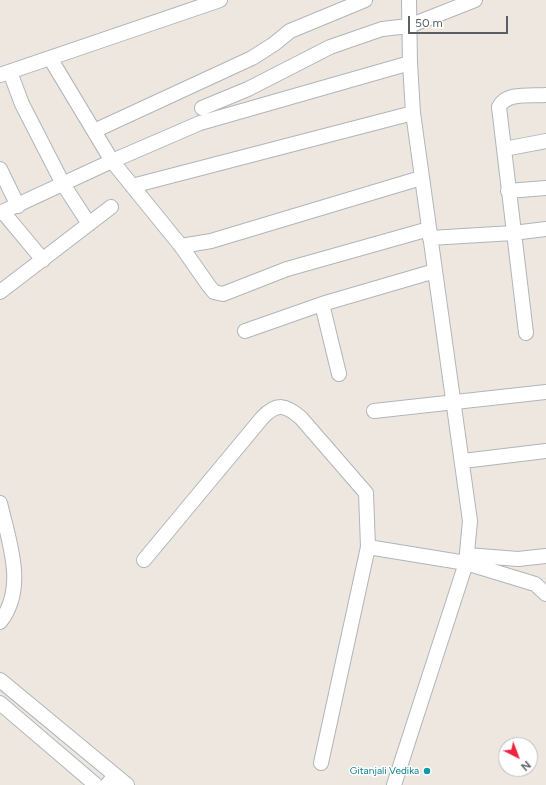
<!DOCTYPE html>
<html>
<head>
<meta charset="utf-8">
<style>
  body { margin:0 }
  #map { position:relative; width:546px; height:785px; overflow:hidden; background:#ede7e0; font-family:Figtree,sans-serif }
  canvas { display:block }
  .north { position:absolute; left:498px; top:737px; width:40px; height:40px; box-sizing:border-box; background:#fff; border:1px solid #bdbfc0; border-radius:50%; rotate:138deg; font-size:11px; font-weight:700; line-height:16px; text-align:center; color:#595f62 }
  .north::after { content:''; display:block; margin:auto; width:14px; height:18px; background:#ef233d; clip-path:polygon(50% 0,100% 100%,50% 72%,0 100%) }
  .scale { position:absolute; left:408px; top:16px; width:100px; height:18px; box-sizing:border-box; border:2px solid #595f62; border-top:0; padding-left:5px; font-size:12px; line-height:14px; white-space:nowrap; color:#595f62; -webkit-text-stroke:3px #fff; paint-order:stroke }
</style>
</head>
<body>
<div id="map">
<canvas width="546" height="785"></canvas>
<div class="north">N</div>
<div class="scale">50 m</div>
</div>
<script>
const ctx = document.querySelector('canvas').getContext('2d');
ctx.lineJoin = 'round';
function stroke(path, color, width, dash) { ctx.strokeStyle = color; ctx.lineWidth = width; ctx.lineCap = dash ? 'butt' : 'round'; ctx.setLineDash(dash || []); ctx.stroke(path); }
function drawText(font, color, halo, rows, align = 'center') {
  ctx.font = font + ' Figtree,sans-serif'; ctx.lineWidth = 3; ctx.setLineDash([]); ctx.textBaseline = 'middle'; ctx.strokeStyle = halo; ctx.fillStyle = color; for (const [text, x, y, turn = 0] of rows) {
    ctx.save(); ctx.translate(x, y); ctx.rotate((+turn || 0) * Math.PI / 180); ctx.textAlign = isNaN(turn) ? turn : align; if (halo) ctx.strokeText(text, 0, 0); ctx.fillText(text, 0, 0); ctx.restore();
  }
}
const minor = new Path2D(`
  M50 58 112 161 181 246 209 286 214 292 223 294 287 269 429 229
  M10 72 22 104 63 184 89 224
  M0 75 220 0
  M202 108 248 89 330 47 382 29 409 26 475 0
  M94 131 252 58 274 44 290 31 365 0
  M504 149 546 141
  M0 169 18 206
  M132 186 413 113
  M508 191 546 188
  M3 212 43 260
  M0 213 112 161 200 123 410 63
  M430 238 513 233 546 229
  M181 246 211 241 421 178
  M0 292 111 207
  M322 304 339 374
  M245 331 322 304 435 271
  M526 333 499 107C506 92 530 96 546 95
  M374 411 546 392
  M463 461 546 451
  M0 503C9 542 27 588 0 622
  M467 555 518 559 546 556
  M144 560 262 418C277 402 286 405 301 418L366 493 368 547 466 563 535 584 546 594
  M0 680 127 785
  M0 703 96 785
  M321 763 368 547
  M107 785 115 775
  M394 785 466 563 470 521 413 113 410 63 409 0`);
const markers = [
  [427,771,4,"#0f9aa8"]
];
const cultureNames = [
  ["Gitanjali Vedika",419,771]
];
stroke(minor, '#b1b5b9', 16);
stroke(minor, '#fff', 14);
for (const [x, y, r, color] of markers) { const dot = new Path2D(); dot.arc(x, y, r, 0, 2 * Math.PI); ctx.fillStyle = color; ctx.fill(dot); stroke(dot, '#fff', 1.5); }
drawText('10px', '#0d838f', '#fff', cultureNames, 'right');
</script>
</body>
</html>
